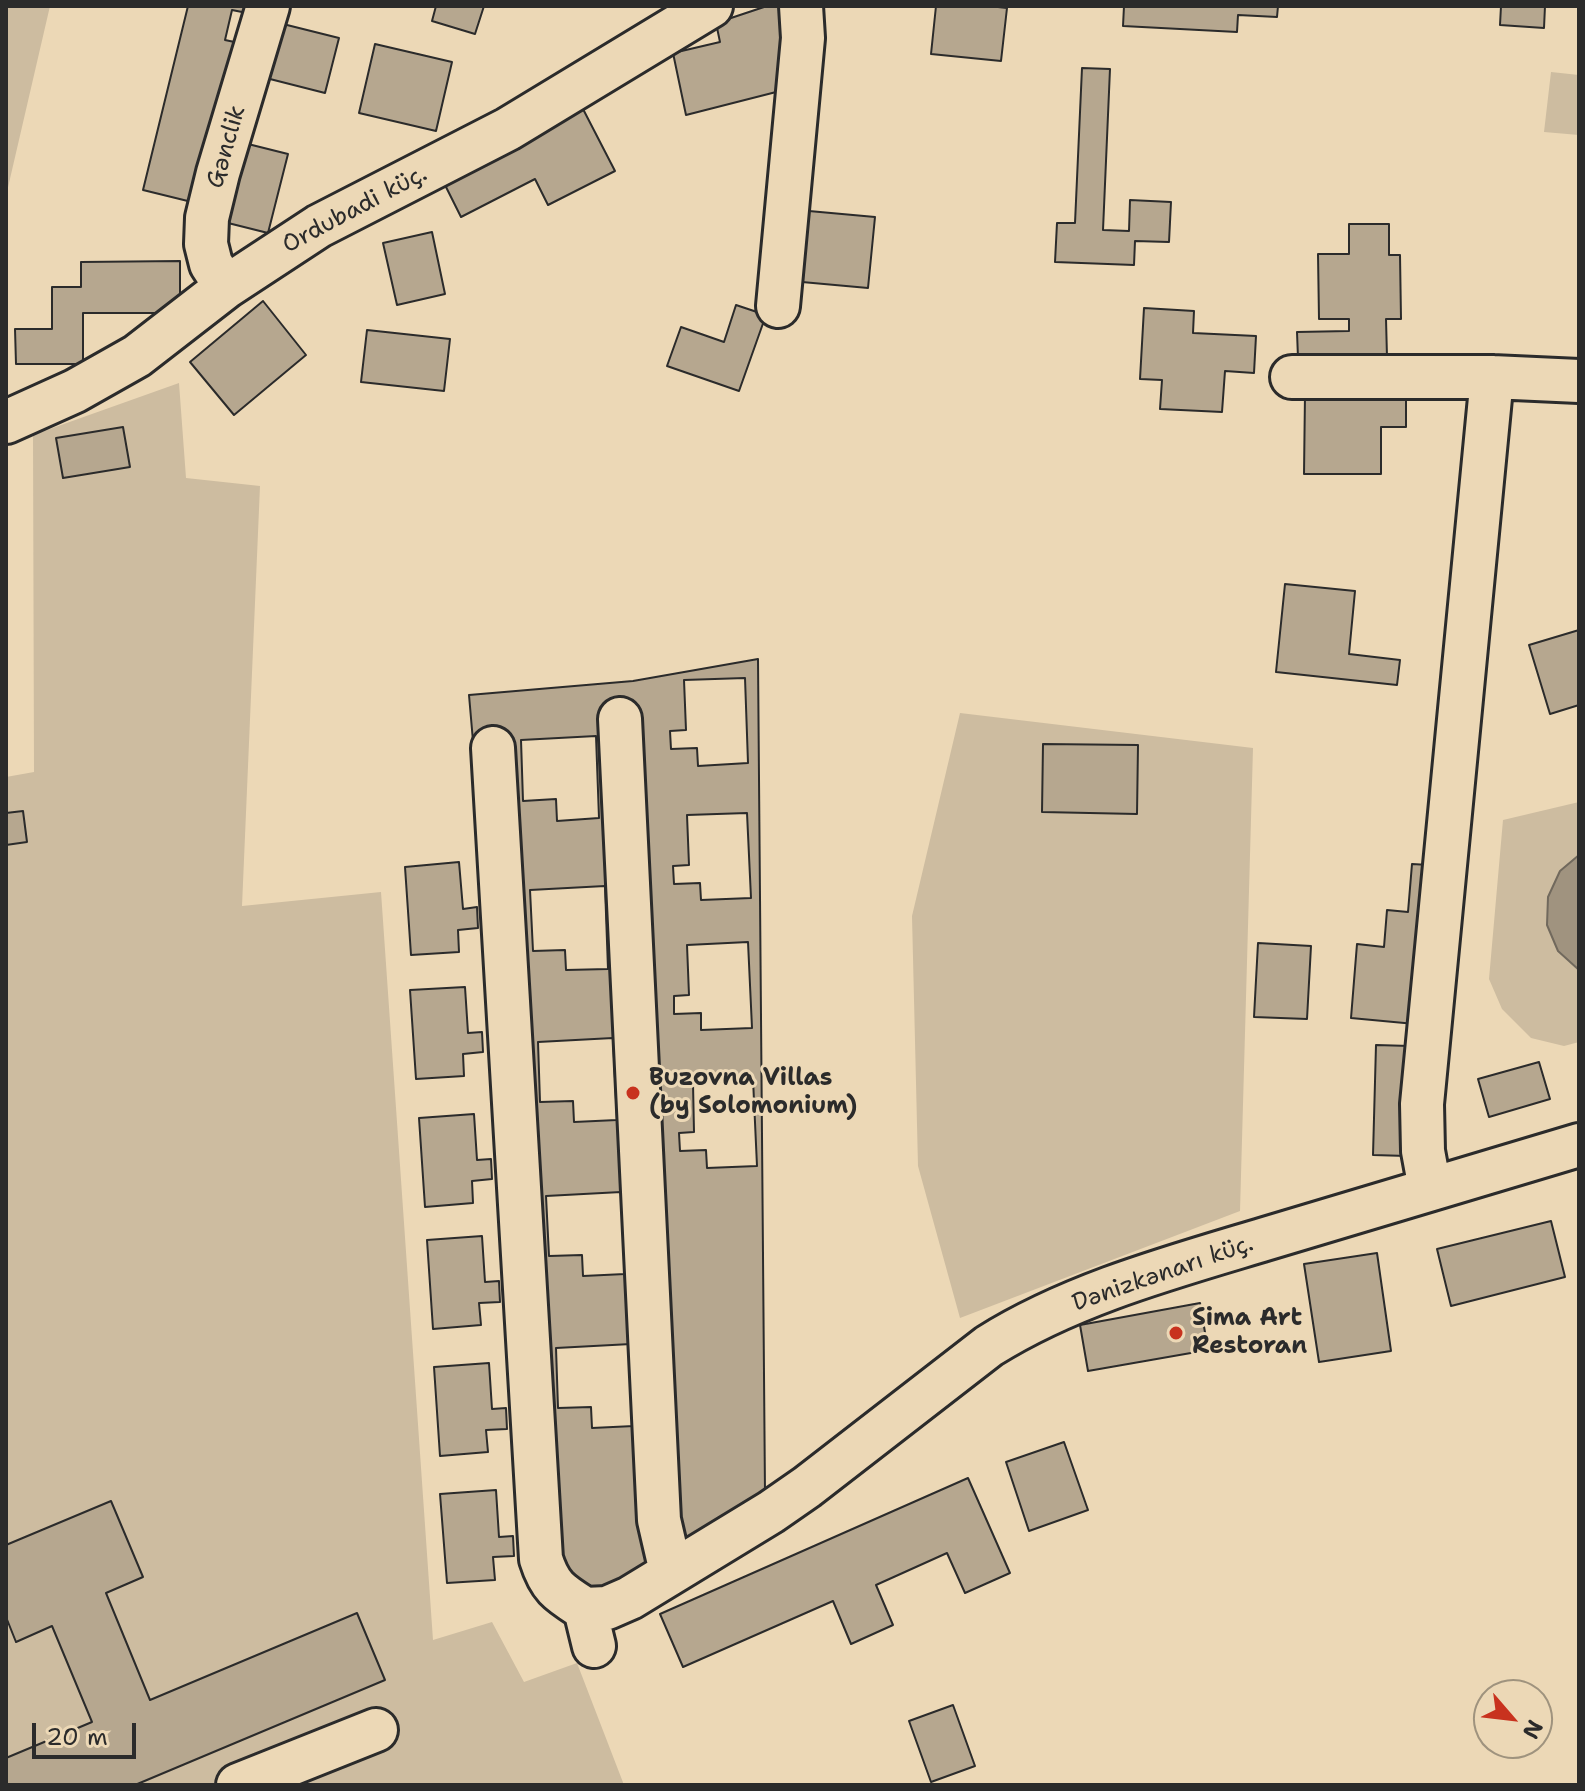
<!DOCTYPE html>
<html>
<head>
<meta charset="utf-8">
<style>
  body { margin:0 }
  #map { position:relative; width:1585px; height:1791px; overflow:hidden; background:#ecd8b6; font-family:"Shantell Sans",sans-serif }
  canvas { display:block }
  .frame { position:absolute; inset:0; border:8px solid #2b2b2b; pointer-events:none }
  .north { position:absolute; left:1473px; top:1679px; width:80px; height:80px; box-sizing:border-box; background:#ecd8b6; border:2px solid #9f937e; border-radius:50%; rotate:118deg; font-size:22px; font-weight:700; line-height:32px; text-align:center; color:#2b2b2b }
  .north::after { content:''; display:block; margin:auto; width:28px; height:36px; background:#c8321e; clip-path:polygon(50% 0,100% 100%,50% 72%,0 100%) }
  .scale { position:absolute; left:32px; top:1723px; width:104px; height:36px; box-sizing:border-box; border:4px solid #2b2b2b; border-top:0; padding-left:10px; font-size:24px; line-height:28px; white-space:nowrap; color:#2b2b2b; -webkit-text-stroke:6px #ecd8b6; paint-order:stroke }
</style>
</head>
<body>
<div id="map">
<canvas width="1585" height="1791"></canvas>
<div class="frame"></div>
<div class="north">N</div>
<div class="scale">20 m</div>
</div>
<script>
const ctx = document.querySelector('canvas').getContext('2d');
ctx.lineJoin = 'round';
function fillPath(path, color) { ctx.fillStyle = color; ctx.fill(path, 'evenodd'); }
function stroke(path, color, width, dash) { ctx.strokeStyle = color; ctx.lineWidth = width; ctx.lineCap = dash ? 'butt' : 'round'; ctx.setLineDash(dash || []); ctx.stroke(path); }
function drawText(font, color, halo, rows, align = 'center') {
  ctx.font = font + ' "Shantell Sans",sans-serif'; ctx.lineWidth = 6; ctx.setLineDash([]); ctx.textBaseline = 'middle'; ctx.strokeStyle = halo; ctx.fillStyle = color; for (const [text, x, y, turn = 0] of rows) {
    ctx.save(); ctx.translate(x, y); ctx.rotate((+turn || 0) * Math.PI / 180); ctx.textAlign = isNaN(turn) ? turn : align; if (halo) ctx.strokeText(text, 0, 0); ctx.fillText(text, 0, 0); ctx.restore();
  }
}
const green = new Path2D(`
  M6 6H50L6 196Z
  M1551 72 1579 75V135L1544 132Z
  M179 383 186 478 260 486 242 906 381 892 433 1640 492 1622 524 1682 577 1663 624 1785H6V777L34 772 33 435Z
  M960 713 1253 748 1240 1211 960 1318 918 1166 912 916Z
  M1579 802V1042L1564 1046 1531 1038 1502 1009 1489 979 1503 820Z`);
const water = new Path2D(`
  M1579 855V970L1558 951 1547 925 1548 897 1560 871Z`);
const building = new Path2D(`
  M188 6H248L247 13 232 10 225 40 239 43 200 204 143 190Z
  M436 6H484L475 34 432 21Z
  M767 6H784V90L686 115 673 53 720 42 716 23Z
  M936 6H989L1007 8 1001 61 931 54Z
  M1124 6H1278L1277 17 1238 15 1237 32 1123 26Z
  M1501 6H1545L1544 28 1500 25Z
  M279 23 339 38 325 93 266 78Z
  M375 44 452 62 436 131 359 113Z
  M1082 68 1110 69 1103 230 1129 231 1130 200 1171 202 1169 242 1135 241 1134 265 1055 262 1057 223H1075Z
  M583 109 615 171 548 205 535 179 461 217 443 181Z
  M244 143 288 154 268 233 224 222Z
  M798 210 875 217 868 288 791 281Z
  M1349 224H1389V255H1400L1401 319H1386L1387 357 1298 358 1297 332 1349 331V319H1319L1318 254H1349Z
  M432 232 445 294 397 305 383 243Z
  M180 261V313H83V364H16L15 329H52V287H81V262Z
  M263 301 306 355 234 415 190 362Z
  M736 305 766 315 739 391 667 366 681 327 724 342Z
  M1144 308 1194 311 1193 333 1256 336 1254 373 1225 371 1222 412 1160 409 1162 380 1140 379Z
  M367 330 450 339 444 391 361 382Z
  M1305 394H1406V427H1381V474H1304Z
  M123 427 130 467 63 478 56 438Z
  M1285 584 1355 591 1349 654 1400 660 1397 685 1276 672Z
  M1579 630V705L1550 714 1529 645Z
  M758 659 765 1492 585 1609 545 1574 469 695 633 681Z
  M745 678 748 763 698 766 697 748 671 749 670 731 686 730 684 680Z
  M596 736 599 818 557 821 556 799 523 801 521 740Z
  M1043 744 1138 745 1137 814 1042 812Z
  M23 811 27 842 6 845V813Z
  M747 813 751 898 701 900 700 883 674 884 673 866 689 865 687 815Z
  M459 862 463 909 477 907 478 928 458 930 459 952 411 955 405 867Z
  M1412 864 1429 865 1415 1024 1351 1018 1357 944 1384 947 1387 910 1408 912Z
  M605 886 608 969 566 970 565 950 533 951 530 890Z
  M748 942 752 1028 701 1030V1013L674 1014V996L689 995 687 945Z
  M1258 943 1311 946 1307 1019 1254 1017Z
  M465 987 468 1033 482 1032 483 1052 463 1054 464 1076 416 1079 410 990Z
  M613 1038 617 1120 574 1122 573 1101 540 1102 538 1042Z
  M1376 1045 1410 1046 1407 1156 1373 1155Z
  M1539 1062 1550 1099 1489 1117 1478 1079Z
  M753 1079 757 1166 707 1168 706 1150 680 1151 679 1133 694 1132 693 1083Z
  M474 1114 477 1160 491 1159 492 1179 472 1181 473 1203 425 1207 419 1118Z
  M621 1192 625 1274 583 1276 582 1255 549 1256 546 1196Z
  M1551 1221 1565 1277 1451 1306 1437 1249Z
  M482 1236 485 1282 499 1281 500 1302 479 1303 481 1325 433 1329 427 1240Z
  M1377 1253 1391 1351 1319 1362 1304 1264Z
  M1200 1303 1208 1350 1088 1371 1080 1325Z
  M631 1344 634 1426 592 1428 591 1407 558 1408 556 1348Z
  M489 1363 492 1409 506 1408 507 1429 486 1430 488 1452 440 1456 434 1367Z
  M1064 1442 1088 1510 1029 1531 1006 1462Z
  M968 1478 1010 1573 965 1593 947 1553 876 1585 893 1625 851 1644 833 1601 683 1667 660 1614Z
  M496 1490 499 1537 513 1536 514 1556 493 1557 495 1580 447 1583 440 1494Z
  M111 1501 143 1577 106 1593 150 1700 357 1613 385 1680 135 1785H6V1758L92 1722 52 1626 16 1642 6 1617V1545Z
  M953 1705 975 1766 931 1782 909 1721Z`);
const minor = new Path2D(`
  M226 287 211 264 206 244 207 218 218 173 268 6
  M778 306 803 38 801 6
  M1292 377H1492L1579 381
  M6 422 75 391 137 356 226 287 319 226 508 129 711 6
  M620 719 659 1520 671 1572
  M493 748 541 1559C550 1588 560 1593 585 1609L594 1646
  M1430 1189 1423 1151 1422 1104 1492 377
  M585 1609 607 1608 630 1598 771 1512 807 1487 989 1346C1072 1294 1172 1267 1265 1239 1369 1207 1474 1176 1579 1145
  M238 1785 376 1730`);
const markers = [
  [633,1093,8,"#c8321e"],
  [1176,1333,8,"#c8321e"]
];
const streetNames = [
  ["Gənclik",227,147,-74],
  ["Ordubadi küç.",355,210,-28],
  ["Dənizkənarı küç.",1163,1274,-19]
];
const poiNames = [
  ["Buzovna Villas",649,1079],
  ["(by Solomonium)",649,1107],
  ["Sima Art",1192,1319],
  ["Restoran",1192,1347]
];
fillPath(green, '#cdbca0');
fillPath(water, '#a0937f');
stroke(water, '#71695d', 2);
fillPath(building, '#b6a78f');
stroke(building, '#2b2b2b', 2);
stroke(minor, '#2b2b2b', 48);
stroke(minor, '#ecd8b6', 42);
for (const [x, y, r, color] of markers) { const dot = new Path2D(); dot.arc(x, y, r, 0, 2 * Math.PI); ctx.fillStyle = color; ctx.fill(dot); stroke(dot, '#ecd8b6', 3); }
drawText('24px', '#2b2b2b', '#ecd8b6', streetNames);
drawText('bold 24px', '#2b2b2b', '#ecd8b6', poiNames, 'left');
</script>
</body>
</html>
